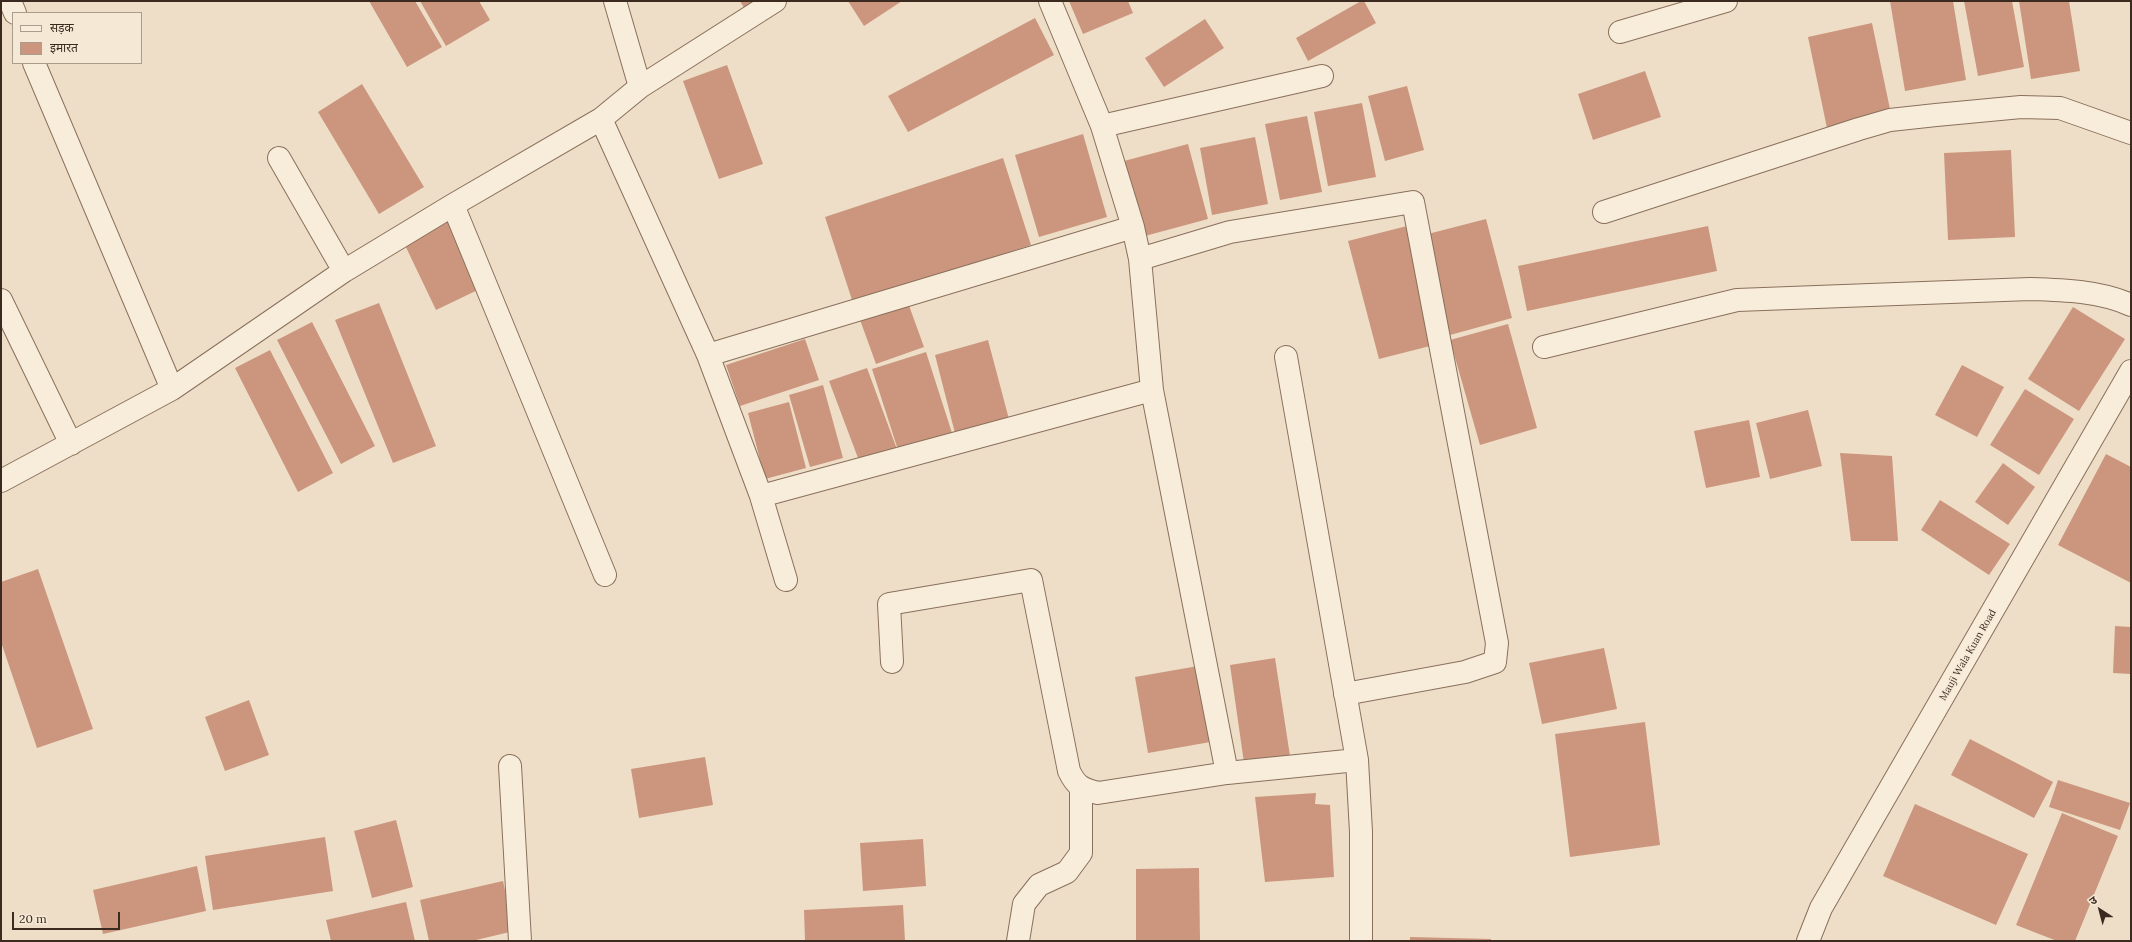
<!DOCTYPE html>
<html>
<head>
<meta charset="utf-8">
<style>
  body { margin:0 }
  #map { position:relative; width:2132px; height:942px; overflow:hidden; background:#eedec7; font-family:Lora,"Noto Sans Devanagari",serif }
  canvas { display:block }
  .frame { position:absolute; inset:0; border:2px solid #3a2a20; pointer-events:none }
  .legend { position:absolute; left:12px; top:12px; width:130px; height:52px; box-sizing:border-box; background:#f5e9d6; border:1px solid #aa9d8d; margin:0; padding:5px 7px; list-style:none; font-size:12px; color:#3a2a20 }
  .legend li { display:flex; align-items:center; gap:8px; height:20px }
  .legend b { width:20px; border:1px solid #aa9d8d }
  .north { position:absolute; left:2080px; top:890px; width:40px; height:40px; -webkit-text-stroke:3px #f5e9d6; paint-order:stroke; rotate:324deg; font-size:11px; font-weight:700; line-height:16px; text-align:center; color:#3a2a20 }
  .north::after { content:''; display:block; margin:auto; width:14px; height:18px; background:#3a2a20; clip-path:polygon(50% 0,100% 100%,50% 72%,0 100%) }
  .scale { position:absolute; left:12px; top:912px; width:108px; height:18px; box-sizing:border-box; border:2px solid #3a2a20; border-top:0; padding-left:5px; font-size:12px; line-height:14px; white-space:nowrap; color:#3a2a20; -webkit-text-stroke:3px #f5e9d6; paint-order:stroke }
</style>
</head>
<body>
<div id="map">
<canvas width="2132" height="942"></canvas>
<div class="frame"></div>
<ul class="legend">
<li><b style="height:5px;background:#f8edda"></b>सड़क</li>
<li><b style="height:11px;background:#cb967d"></b>इमारत</li>
</ul>
<div class="north">उ</div>
<div class="scale">20 m</div>
</div>
<script>
const ctx = document.querySelector('canvas').getContext('2d');
ctx.lineJoin = 'round';
function fillPath(path, color) { ctx.fillStyle = color; ctx.fill(path, 'evenodd'); }
function stroke(path, color, width, dash) { ctx.strokeStyle = color; ctx.lineWidth = width; ctx.lineCap = dash ? 'butt' : 'round'; ctx.setLineDash(dash || []); ctx.stroke(path); }
function drawText(font, color, halo, rows, align = 'center') {
  ctx.font = font + ' Lora,serif'; ctx.lineWidth = 3; ctx.setLineDash([]); ctx.textBaseline = 'middle'; ctx.strokeStyle = halo; ctx.fillStyle = color; for (const [text, x, y, turn = 0] of rows) {
    ctx.save(); ctx.translate(x, y); ctx.rotate((+turn || 0) * Math.PI / 180); ctx.textAlign = isNaN(turn) ? turn : align; if (halo) ctx.strokeText(text, 0, 0); ctx.fillText(text, 0, 0); ctx.restore();
  }
}
const building = new Path2D(`
  M369 1H415L442 47 407 67Z
  M420 1H479L490 20 446 46Z
  M740 1H762L746 11Z
  M848 1H902L864 26Z
  M1069 1H1128L1133 13 1083 34Z
  M1361 1H1364L1376 23 1308 61 1296 38Z
  M1890 1H1953L1966 80 1905 91Z
  M1964 1H2012L2024 67 1978 76Z
  M2019 1H2069L2080 71 2031 79Z
  M1035 18 1054 55 908 132 888 96Z
  M1205 19 1224 48 1164 87 1145 58Z
  M1872 23 1891 114 1827 128 1808 37Z
  M727 65 763 164 719 179 683 81Z
  M1645 71 1661 117 1593 140 1578 94Z
  M362 84 424 187 379 214 318 112Z
  M1407 86 1424 150 1385 161 1368 96Z
  M1362 103 1376 177 1328 186 1314 112Z
  M1307 116 1322 192 1280 200 1265 124Z
  M1083 134 1107 217 1039 237 1015 155Z
  M1255 137 1268 204 1212 215 1200 148Z
  M1188 144 1208 219 1145 236 1124 161Z
  M2011 150 2015 237 1948 240 1944 153Z
  M1003 158 1031 245 853 303 825 217Z
  M451 218 484 287 436 310 403 241Z
  M1486 219 1512 318 1450 335 1424 235Z
  M1407 226 1438 344 1379 359 1348 241Z
  M1708 226 1717 271 1527 311 1518 266Z
  M907 300 924 347 876 364 859 317Z
  M379 303 436 446 393 463 335 320Z
  M2073 307 2125 339 2079 411 2028 379Z
  M312 322 375 446 341 464 277 340Z
  M1508 324 1537 428 1480 445 1450 340Z
  M805 339 819 380 740 406 726 365Z
  M988 340 1010 423 956 437 935 355Z
  M270 350 333 473 298 492 235 368Z
  M926 352 952 433 898 450 872 369Z
  M1962 365 2004 387 1977 437 1935 415Z
  M867 368 898 452 861 466 829 381Z
  M823 385 843 458 810 467 789 395Z
  M2025 389 2074 419 2039 475 1990 445Z
  M789 402 806 468 765 479 748 413Z
  M1808 410 1822 466 1770 479 1756 423Z
  M1749 420 1760 477 1706 488 1694 431Z
  M1840 453 1892 456 1898 541H1851Z
  M2106 454 2131 467V583L2058 545Z
  M2003 463 2035 487 2008 525 1975 502Z
  M1940 500 2010 544 1989 575 1921 530Z
  M38 569 93 729 37 748 1 642V582Z
  M2115 626 2131 627V674L2113 673Z
  M1604 648 1617 709 1542 724 1529 663Z
  M1275 658 1290 756 1244 763 1230 665Z
  M1204 665 1216 741 1148 753 1135 677Z
  M249 700 269 755 225 771 205 717Z
  M1645 722 1660 845 1570 857 1555 734Z
  M1970 739 2053 782 2034 818 1951 775Z
  M705 757 713 805 639 818 631 769Z
  M2058 780 2130 803 2120 830 2049 807Z
  M1316 793 1315 804 1330 805 1334 877 1265 882 1255 797Z
  M1915 804 2028 854 1996 925 1883 876Z
  M2062 813 2118 836 2075 941H2057L2016 925Z
  M396 820 413 887 372 898 354 831Z
  M325 837 333 891 213 910 205 856Z
  M923 839 926 886 863 891 860 843Z
  M197 866 206 911 103 934 93 890Z
  M1199 868 1200 941H1136V869Z
  M503 881 514 931 472 941H429L420 900Z
  M406 902 415 941H331L326 920Z
  M903 905 905 941H805L804 910Z
  M1410 937 1491 939V941H1410Z`);
const minor = new Path2D(`
  M10 1 15 13
  M615 1 640 87
  M1050 1 1102 126 1133 227 1140 259 1152 390 1227 773
  M1620 32 1726 1
  M34 63 172 389
  M601 119 708 355 761 496 786 580
  M1102 126 1322 76
  M279 158 344 271
  M453 205 605 575
  M1604 212 1859 129 1890 120 1936 115 2021 107 2060 108 2131 133
  M1140 259 1230 232 1413 202 1497 643 1495 662 1465 672 1345 694
  M1 300 71 444
  M1544 347 1737 300 2030 289C2064 290 2100 291 2131 305
  M708 355 1133 227
  M1286 357 1357 760 1361 832V941
  M1 481 172 389 344 271 453 205 601 119 640 87 775 1
  M761 496 1152 390
  M892 662 889 604 1031 580 1069 771C1076 786 1082 789 1098 793L1227 773 1357 760
  M510 766 520 941
  M1018 941 1024 904 1039 885 1067 872 1081 853V789
  M1808 941 1821 908 2131 371`);
const streetNames = [
  ["Mauji Wala Kuan Road",1968,655,-60]
];
fillPath(building, '#cb967d');
stroke(minor, '#89705c', 24);
stroke(minor, '#f8edda', 22);
drawText('10px', '#3a2a20', '#f5e9d6', streetNames);
</script>
</body>
</html>
